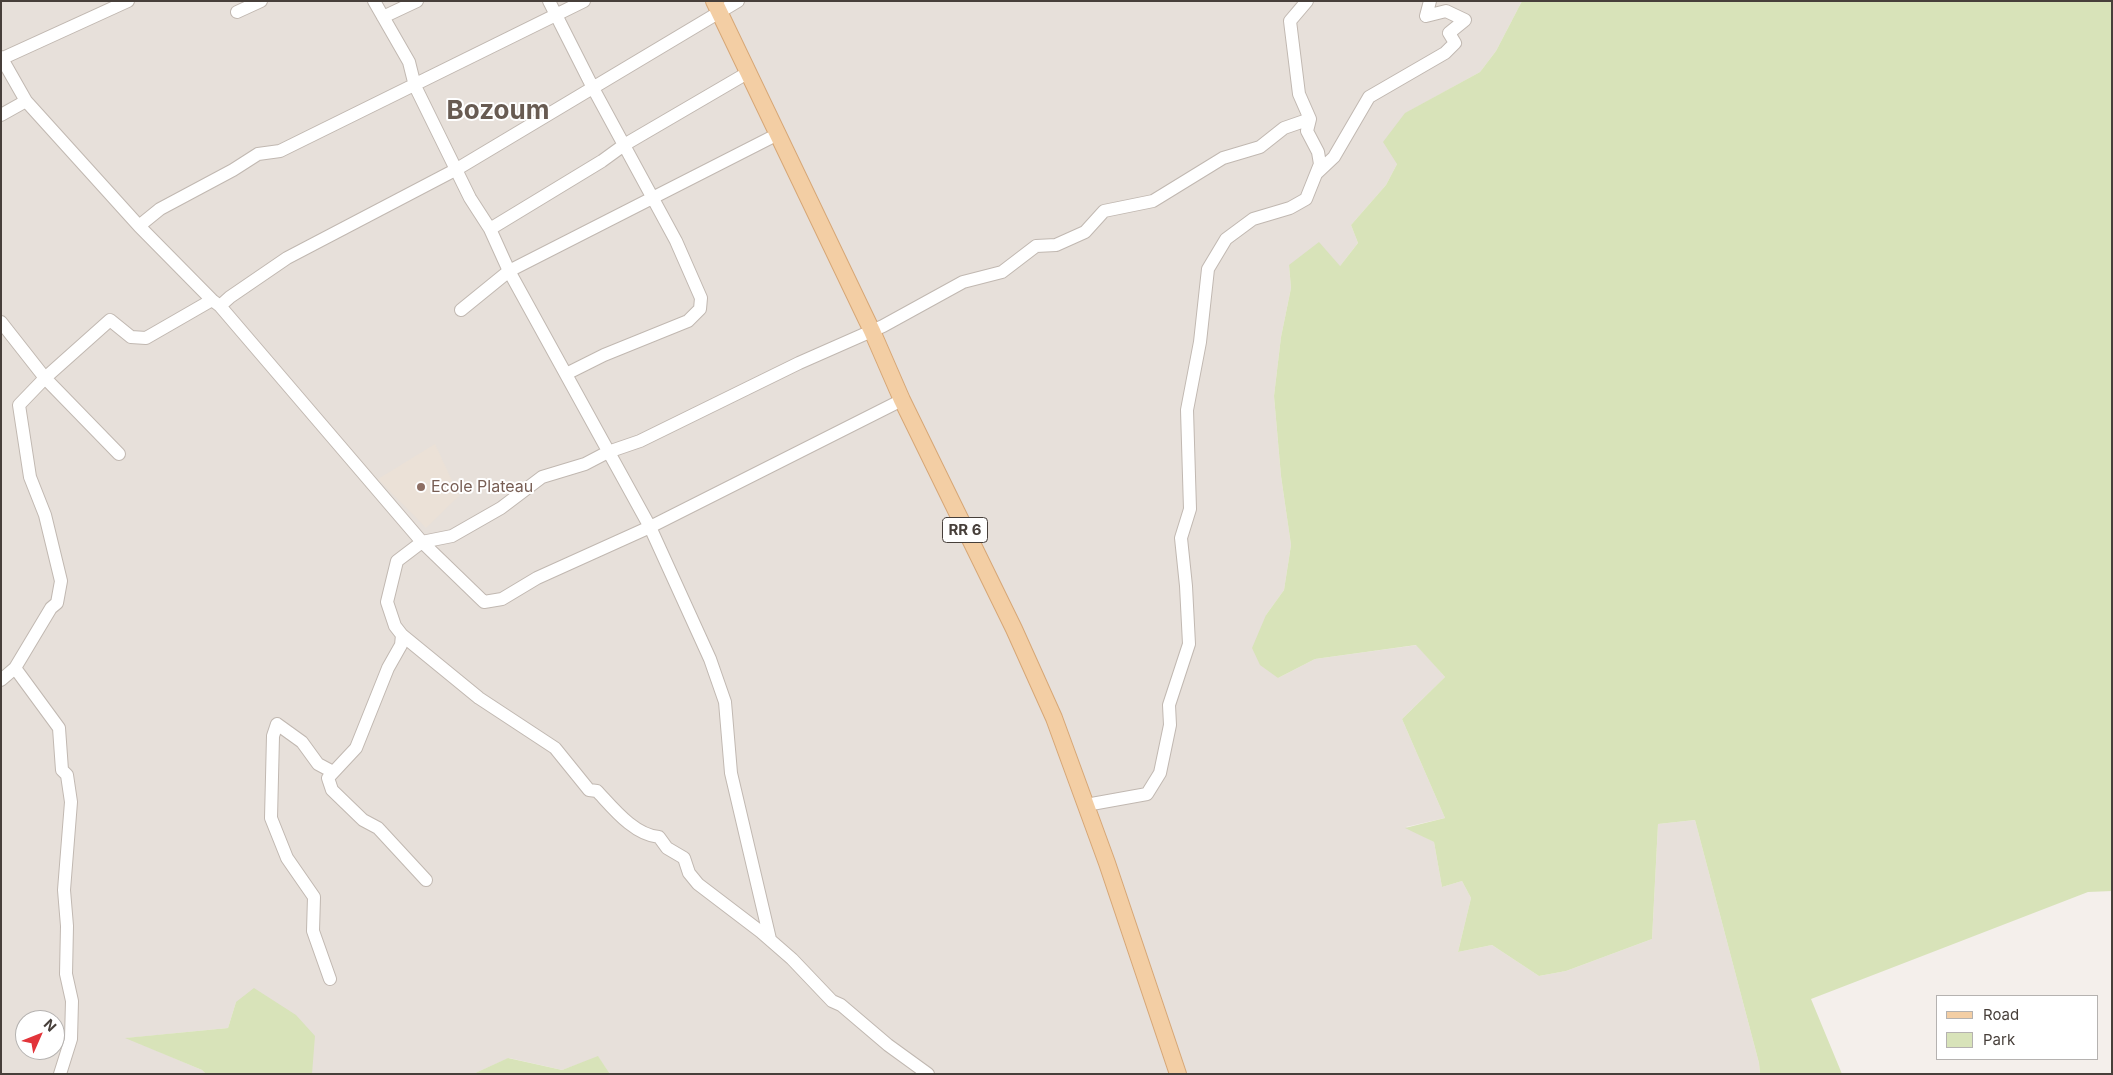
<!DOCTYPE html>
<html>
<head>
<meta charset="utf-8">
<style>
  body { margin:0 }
  #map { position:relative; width:2113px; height:1075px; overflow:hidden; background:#f4efeb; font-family:Inter,sans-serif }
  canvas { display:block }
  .frame { position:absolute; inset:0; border:2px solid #473f3a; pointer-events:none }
  .legend { position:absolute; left:1936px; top:995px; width:162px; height:65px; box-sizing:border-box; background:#fff; border:1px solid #b5b2b0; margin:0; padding:6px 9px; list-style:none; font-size:15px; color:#473f3a }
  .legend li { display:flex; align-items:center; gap:10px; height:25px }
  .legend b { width:25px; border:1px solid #b5b2b0 }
  .north { position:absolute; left:15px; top:1010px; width:50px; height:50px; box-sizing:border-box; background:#fff; border:1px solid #b5b2b0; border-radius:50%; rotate:46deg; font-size:14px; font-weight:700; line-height:20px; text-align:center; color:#473f3a }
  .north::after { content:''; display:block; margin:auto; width:18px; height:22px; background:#e2343a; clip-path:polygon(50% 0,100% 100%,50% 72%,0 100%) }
</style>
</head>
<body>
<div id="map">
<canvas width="2113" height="1075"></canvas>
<div class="frame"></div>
<ul class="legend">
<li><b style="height:6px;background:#f3cea4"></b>Road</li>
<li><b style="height:14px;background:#d8e3b9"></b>Park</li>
</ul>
<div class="north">N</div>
</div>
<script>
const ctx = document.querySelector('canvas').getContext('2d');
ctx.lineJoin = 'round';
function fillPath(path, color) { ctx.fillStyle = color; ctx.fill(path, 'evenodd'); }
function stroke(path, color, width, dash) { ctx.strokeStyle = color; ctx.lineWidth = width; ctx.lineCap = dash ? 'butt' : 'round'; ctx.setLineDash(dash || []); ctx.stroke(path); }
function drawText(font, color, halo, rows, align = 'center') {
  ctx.font = font + ' Inter,sans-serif'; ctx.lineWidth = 4; ctx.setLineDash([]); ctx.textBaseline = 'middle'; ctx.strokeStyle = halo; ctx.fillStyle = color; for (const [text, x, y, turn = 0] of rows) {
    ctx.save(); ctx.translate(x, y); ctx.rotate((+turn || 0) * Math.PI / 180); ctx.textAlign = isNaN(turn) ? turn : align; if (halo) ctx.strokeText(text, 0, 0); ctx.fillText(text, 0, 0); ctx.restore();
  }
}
const residential = new Path2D(`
  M1 1H1522L1496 51 1480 72 1406 113 1397 164 1386 185 1351 225 1358 243 1340 266 1289 265 1291 288 1281 337 1274 396 1281 476 1291 545 1284 590 1266 615 1278 678 1315 659 1417 645 1445 677 1402 719 1445 818 1406 827 1434 842 1442 887 1462 881 1471 898 1458 952 1492 945 1539 976 1566 971 1652 939 1658 824 1695 820 1759 1063 1760 1074H610L598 1057 562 1070 509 1058 473 1074H312L311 1069 236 1002 228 1028 127 1038 202 1070 206 1074H1ZM25 1020H55V1050H25Z`);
const education = new Path2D(`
  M435 444 459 496 426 528 378 479Z`);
const green = new Path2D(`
  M1522 1H2112V891L2088 892 1811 999 1842 1074H1760L1759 1063 1695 820 1658 824 1652 939 1566 971 1539 976 1492 945 1458 952 1471 898 1462 881 1442 887 1434 842 1405 828 1445 818 1402 719 1445 677 1416 645 1315 659 1278 678 1260 665 1252 648 1266 615 1284 590 1291 545 1281 476 1274 396 1281 337 1291 288 1289 265 1319 242 1340 266 1358 243 1351 225 1386 185 1397 164 1383 142 1405 113 1480 72 1496 51Z
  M254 988 296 1015 315 1036 312 1074H206L202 1070 125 1038 228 1028 236 1002Z
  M598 1056 610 1074H473L508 1058 562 1070Z`);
const minor = new Path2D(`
  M374 1 409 62 415 86 470 198 490 229 509 271 650 527 710 659 725 702 731 773 770 939
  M549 1 593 88 676 241 701 298 700 309 688 321 604 355 566 374
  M1307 1 1290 21 1299 94 1310 119
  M237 12 261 1
  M383 17 417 1
  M1 57 26 101 139 226 212 300 220 306 422 542 484 602 502 599 537 578 650 527 902 400
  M1 59 128 1
  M1 115 26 101
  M1317 173 1334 157 1369 97 1445 53 1455 43 1449 33 1465 20 1446 11 1426 16 1430 1
  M139 226 160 209 233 170 258 154 280 151 584 1
  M490 229 602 161 624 145 749 72
  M220 306 230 297 287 258 457 169 738 1
  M461 310 509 271 778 134
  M1 322 45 378 119 454
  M402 635 479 698 555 748 589 790 597 791C613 808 634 835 659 837L667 848 684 858 689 873 698 884 761 932 792 959 832 1001 841 1005 888 1045 928 1074
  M1 680 15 668
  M426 880 378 828 363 820 332 790 328 778 356 748 388 668 401 645 402 635 395 626 387 602 397 561 422 542 452 536 501 508 542 477 585 464 608 452 640 441 799 363 883 326 963 282 1002 272 1036 246 1056 245 1085 232 1104 211 1153 201 1223 158 1260 147 1284 128 1310 119 1307 131 1318 152 1320 164 1306 199 1290 208 1253 219 1226 239 1208 269 1200 342 1187 410 1190 509 1181 538 1186 586 1189 644 1169 705 1170 725 1160 773 1147 794 1086 805
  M330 979 313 931 314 897 287 858 271 818 273 736 277 724 302 742 318 764 333 772
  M60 1074 71 1039 72 1001 66 974 67 926 64 890 71 802 67 775 62 770 59 728 15 668 51 608 57 603 61 581 45 515 30 477 19 405 45 378 110 320 131 337 146 338 212 300`);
const major = new Path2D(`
  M714 1 872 331 902 400 1014 629 1054 718 1107 863 1178 1074`);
const markers = [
  [421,487,5,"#8d6e63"]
];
const shields = [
  [965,530,45]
];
const shieldNames = [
  ["RR 6",965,530]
];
const educationNames = [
  ["Ecole Plateau",431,487]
];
const townNames = [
  ["Bozoum",498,111]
];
fillPath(residential, '#e7e0da');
fillPath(education, '#ebe1d7');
fillPath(green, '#d8e3b9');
stroke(minor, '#c1b8b1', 14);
stroke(major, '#d7a776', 18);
stroke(minor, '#fff', 12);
stroke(major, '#f3cea4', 16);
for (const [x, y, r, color] of markers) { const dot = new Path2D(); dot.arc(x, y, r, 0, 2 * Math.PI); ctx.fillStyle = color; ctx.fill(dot); stroke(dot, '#fff', 2); }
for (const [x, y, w] of shields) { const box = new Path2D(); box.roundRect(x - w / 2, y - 12.5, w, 25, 4); ctx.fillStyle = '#fff'; ctx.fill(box); stroke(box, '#473f3a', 1); }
drawText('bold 15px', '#473f3a', null, shieldNames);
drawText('16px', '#785e54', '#fff', educationNames, 'left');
drawText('bold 26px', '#685b52', '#fff', townNames);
</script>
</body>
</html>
